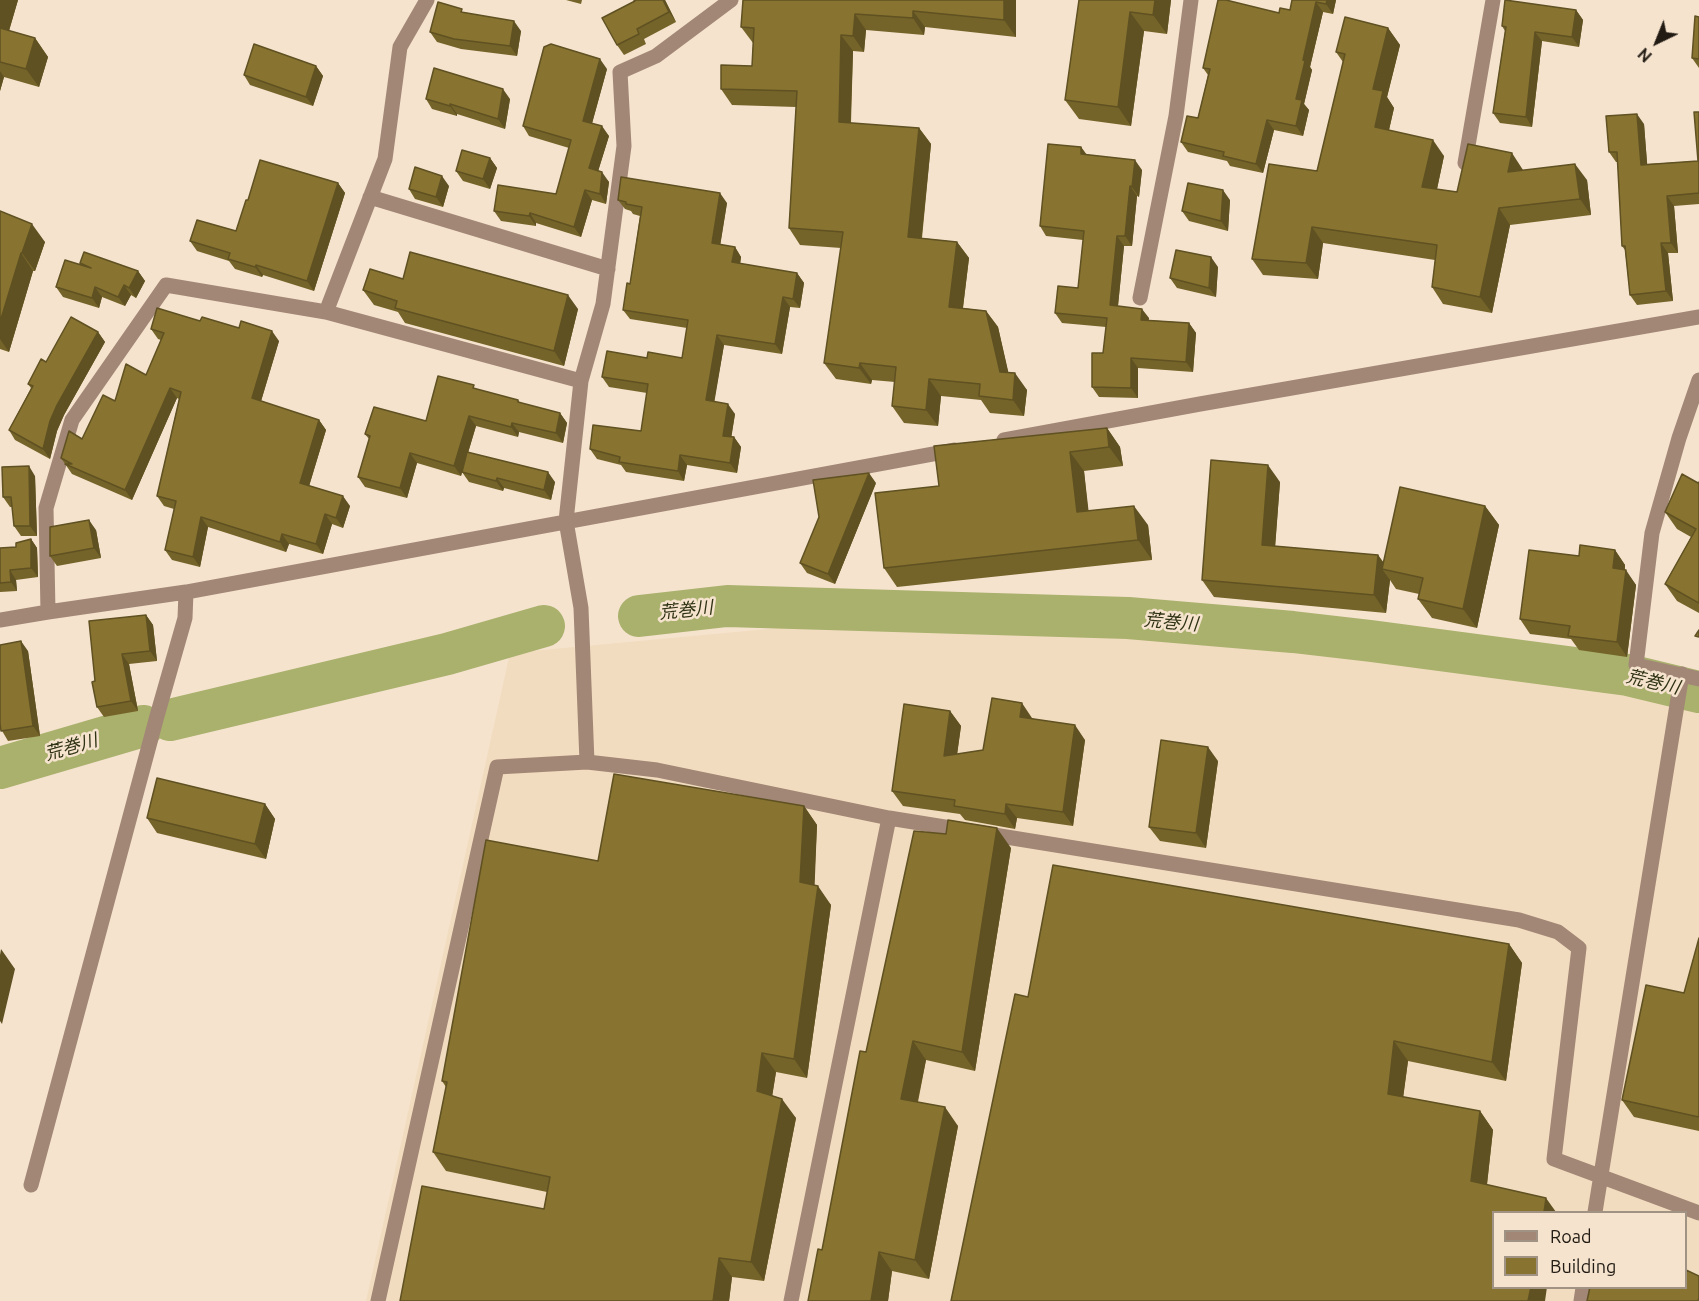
<!DOCTYPE html>
<html>
<head>
<meta charset="utf-8">
<style>
  body { margin:0 }
  #map { position:relative; width:1699px; height:1301px; overflow:hidden; background:#f5e3ce; font-family:Ubuntu,sans-serif }
  canvas { display:block }
  .legend { position:absolute; left:1492px; top:1211px; width:195px; height:78px; box-sizing:border-box; background:#f5e3ce; border:2px solid #a09383; margin:0; padding:8px 10px; list-style:none; font-size:18px; color:#211b13 }
  .legend li { display:flex; align-items:center; gap:12px; height:30px }
  .legend b { width:30px; border:2px solid #a09383 }
  .north { position:absolute; left:1627px; top:12px; width:60px; height:60px; -webkit-text-stroke:4px #f5e3ce; paint-order:stroke; rotate:223deg; font-size:16px; font-weight:700; line-height:24px; text-align:center; color:#211b13 }
  .north::after { content:''; display:block; margin:auto; width:21px; height:27px; background:#211b13; clip-path:polygon(50% 0,100% 100%,50% 72%,0 100%) }
</style>
</head>
<body>
<div id="map">
<canvas width="1699" height="1301"></canvas>
<ul class="legend">
<li><b style="height:8px;background:#a28776"></b>Road</li>
<li><b style="height:16px;background:#887430"></b>Building</li>
</ul>
<div class="north">N</div>
</div>
<script>
const ctx = document.querySelector('canvas').getContext('2d');
ctx.lineJoin = 'round';
function fillPath(path, color) { ctx.fillStyle = color; ctx.fill(path, 'evenodd'); }
function stroke(path, color, width, dash) { ctx.strokeStyle = color; ctx.lineWidth = width; ctx.lineCap = dash ? 'butt' : 'round'; ctx.setLineDash(dash || []); ctx.stroke(path); }
function drawText(font, color, halo, rows, align = 'center') {
  ctx.font = font + ' Ubuntu,"Noto Sans JP",sans-serif'; ctx.lineWidth = 5; ctx.setLineDash([]); ctx.textBaseline = 'middle'; ctx.strokeStyle = halo; ctx.fillStyle = color; for (const [text, x, y, turn = 0] of rows) {
    ctx.save(); ctx.translate(x, y); ctx.rotate((+turn || 0) * Math.PI / 180); ctx.textAlign = isNaN(turn) ? turn : align; if (halo) ctx.strokeText(text, 0, 0); ctx.fillText(text, 0, 0); ctx.restore();
  }
}
const built = new Path2D(`
  M897 617 1628 677 1699 702V1301H366L510 653ZM1494 1212H1686V1288H1494Z`);
const river = new Path2D(`
  M639 616 727 606 1128 618 1293 632 1371 641 1628 675 1699 692
  M170 720 447 654 544 626
  M0 768 143 726`);
const minor = new Path2D(`
  M1465 163 1493 0
  M370 197 608 269
  M1140 298 1176 116 1191 0
  M326 312 581 381
  M1699 380 1679 438 1652 533 1636 665 1699 679
  M1004 440 1200 404 1699 317
  M48 612 46 508 72 420 166 285 326 312 385 159 400 47 427 0
  M0 620 48 612 186 592 954 450
  M587 762 581 608 566 521 581 381 603 304 624 146 620 72 656 56 731 0
  M31 1185 157 716 185 618 186 592
  M1595 1212 1682 674
  M378 1301 497 767 587 762 657 770 889 818 1519 920 1558 932 1579 948 1554 1159 1699 1213
  M791 1301 889 818
  M1581 1301 1583 1288`);
const wall = new Path2D(`
  M0 0H18L9 31 35 38 48 57 39 87 4 77 0 91Z
  M566 0H582L581 4Z
  M634 0H665L676 22 644 39 646 44 624 55 617 45 635 1Z
  M743 0H1016V37L925 27 924 35 866 30 864 52 853 51 851 123 919 128 931 144 922 238 957 242 969 258 963 308 986 311 998 327 1008 372 1027 390 1024 416 990 413 981 400 941 396 938 426 904 423 892 406 895 382 872 380 871 384 836 379 824 363 841 248 800 245 789 228 796 107 732 105 721 89 752 66 753 43 741 27Z
  M1079 0H1171L1167 34 1144 31 1131 126 1079 119 1065 100Z
  M1292 0H1336L1333 14 1323 12 1310 67 1312 70 1304 104 1309 110 1303 136 1274 130 1263 173 1230 166 1227 161 1188 152 1181 142 1198 118 1208 75 1203 68 1279 13 1290 10Z
  M1576 10 1583 20 1579 47 1542 41 1532 127 1500 123 1493 113 1505 31 1502 26Z
  M1699 17V68L1692 58Z
  M1388 28 1400 45 1387 97 1394 108 1389 130 1444 156 1437 189 1457 192 1523 170 1587 180 1591 215 1510 225 1492 313 1443 304 1432 287 1435 260 1323 243 1318 279 1263 275 1252 259 1317 171 1343 62 1336 52Z
  M521 31 517 56 461 49 437 42 430 32Z
  M316 66 323 76 313 106 250 85 244 75Z
  M607 69 592 123 609 136 598 171 609 182 606 204 592 200 581 237 536 223V226L501 221 494 211 556 194 569 148 529 136 523 126Z
  M426 99H510L505 129 457 114V116L432 109Z
  M1699 112V204L1674 206 1678 253H1668L1673 301 1637 305 1630 295 1625 250 1622 246 1618 162H1616L1609 152 1644 124 1647 164 1698 161Z
  M1081 147 1087 155 1142 170 1139 197 1137 196 1132 246H1124L1118 306 1149 318 1148 320 1189 323 1196 333 1193 372 1138 368V398L1099 397 1092 387 1103 353 1106 327 1062 323 1055 313 1078 288 1083 240 1046 236 1040 226Z
  M490 158 497 168 490 189 463 181 456 171Z
  M338 183 345 193 314 291 263 275 262 277 235 269 229 261 197 251 190 241 236 231 248 200Z
  M449 186 443 207 415 199 409 189Z
  M618 200 727 203 720 245 735 247 741 257 740 264 797 273 804 283 800 308 790 307 782 354 724 345 714 401 735 414 731 437H734L741 447 737 473 687 465 684 481 626 472 621 465 597 459 590 449 641 431 647 393 609 387 602 377 647 358H682L687 328 630 319 623 310 630 284 640 216 633 214 631 211 625 209Z
  M1230 200 1228 231 1189 221 1182 211Z
  M0 211 45 242 35 271H33L9 352 0 349Z
  M80 263 138 271 145 281 136 298 131 295 125 306 102 297 99 308 63 297 56 287 82 265Z
  M1218 267 1216 297 1177 288 1170 278Z
  M403 279 578 309 564 366 405 323 398 312 374 305 363 290Z
  M200 321 279 341 261 401 319 420 326 430 309 486 350 506 343 528 332 524 323 554 289 544 286 552 208 527 200 567 172 560 165 550 174 509 164 506 157 496 179 399 177 398 132 500 72 474 61 458 82 439 115 401 146 375 161 340 158 339 151 329Z
  M98 332 105 342 64 415 57 431 50 459 15 440 9 430 31 388 28 384 46 362Z
  M476 389 518 400 520 403 560 413 567 423 563 443 519 432 518 437 476 426 468 453 555 482 551 500 504 488 503 491 469 482 462 472 461 476 417 463 407 498 365 487 358 477 369 439 365 434 426 421Z
  M1107 428 1120 447 1123 466 1084 471 1088 511 1148 525 1152 560 897 587 884 568 939 486Z
  M35 476 37 536H21L14 526 12 507H10L3 497Z
  M1280 482 1275 546 1378 555 1384 563 1485 506 1499 525 1477 628 1432 618 1418 599 1419 594 1396 589 1390 580 1386 613 1214 597 1202 580Z
  M1699 482V613L1677 601 1665 584 1691 537 1677 529 1665 512Z
  M876 483 835 584 807 573 800 563Z
  M96 530 101 558 57 566 50 556Z
  M31 539 37 548 38 577 16 580 17 591 0 592V548L16 547Z
  M1615 550 1625 565V570L1636 585 1627 657 1579 650 1571 639 1530 634 1520 619 1579 556Z
  M146 615 153 625 157 661 129 664 138 711 104 717 97 707 95 681Z
  M0 645 28 651 40 736 8 741 1 729H0Z
  M950 711 961 726 957 754 983 750 1032 718 1085 740 1073 826 1017 818 1015 829 965 820 960 814 903 806 892 791Z
  M1218 761 1206 848 1160 841 1149 827Z
  M265 804 275 819 266 859 157 833 147 818Z
  M804 806 817 825 814 885 831 905 807 1078 776 1072 772 1096 796 1118 764 1281 732 1277 729 1301H400L544 1209 547 1192 446 1171 433 1152 446 1087 442 1081 598 861Z
  M946 834 1011 848 975 1071 926 1060 918 1102 958 1126 929 1279 892 1271 888 1301H808L822 1250 866 1052Z
  M1699 938V1131L1634 1117 1622 1100 1684 993Z
  M1509 944 1522 963 1506 1081 1408 1061 1403 1097 1480 1111 1493 1130 1487 1185 1028 997Z`);
const shadedWall = new Path2D(`
  M0 0H18L5 44 0 36Z
  M663 0H665L676 22 669 12Z
  M1004 0H1016V37L1004 20Z
  M1155 0H1171L1167 34 1153 15Z
  M1327 0H1336L1333 14 1326 4Z
  M1316 2 1323 12 1310 67 1312 70 1304 104 1309 110 1303 136 1296 126V99L1303 60Z
  M1576 10 1583 20 1579 47 1572 37Z
  M913 11 925 27 924 35 913 18Z
  M1130 12 1144 31 1131 126 1118 107Z
  M855 14 866 30 864 52 853 36Z
  M514 21 521 31 517 56 510 46Z
  M1388 28 1400 45 1387 97 1394 108 1386 143 1375 127 1373 89Z
  M1535 32 1542 41 1532 127 1526 117Z
  M841 35 853 51 850 138 839 122Z
  M35 38 48 57 39 87 26 69Z
  M600 59 607 69 590 131 583 121Z
  M316 66 323 76 313 106 306 97Z
  M0 71 4 77 0 91Z
  M503 89 510 99 505 129 498 119Z
  M450 104 457 114V116L450 106Z
  M1637 114 1644 124 1648 174 1641 165Z
  M1267 120 1274 130 1263 173 1256 164Z
  M602 126 609 136 596 178 589 168Z
  M919 128 931 144 920 253 908 237Z
  M1433 140 1444 156 1434 203 1422 187Z
  M1081 147 1088 157 1081 154Z
  M1512 153 1523 170 1508 172Z
  M490 158 497 168 490 189 483 179Z
  M1135 160 1142 170 1139 197 1132 187Z
  M1575 164 1587 180 1591 215 1580 199Z
  M602 172 609 182 606 204 600 194Z
  M442 176 449 186 443 207 436 197Z
  M338 183 345 193 314 291 307 281Z
  M1130 186 1137 196 1132 246 1125 236Z
  M585 190 592 200 581 237 574 227Z
  M1223 190 1230 200 1228 231 1221 221Z
  M720 193 727 203 719 253 712 243Z
  M1667 196 1674 206 1678 253 1671 243Z
  M1499 208 1510 225 1492 313 1480 297Z
  M530 213 536 223V226L529 216Z
  M32 224 45 242 35 271 22 253Z
  M1312 227 1323 243 1318 279 1306 263Z
  M1117 236 1124 246 1117 315 1110 305Z
  M957 242 969 258 961 323 949 307Z
  M1661 243 1668 253 1673 301 1666 291Z
  M735 247 741 257 739 272 732 262Z
  M21 253 33 271 9 352 0 339V322Z
  M1211 257 1218 267 1216 297 1209 288Z
  M256 265 263 275 262 277 255 267Z
  M138 271 145 281 136 298 129 288Z
  M797 273 804 283 800 308 793 299Z
  M124 285 131 295 125 306 118 297Z
  M95 287 102 297 99 308 92 298Z
  M568 295 578 309 564 366 554 351Z
  M783 297 790 307 782 354 775 344Z
  M1142 309 1149 318 1148 329 1141 320Z
  M986 311 998 327 1012 388 1000 372Z
  M1189 323 1196 333 1193 372 1186 362Z
  M272 331 279 341 259 408 252 398Z
  M98 332 105 342 64 415 57 431 50 459 43 449 50 421 57 405Z
  M717 335 724 345 713 410 706 400Z
  M1131 358 1138 368V398L1131 388Z
  M860 363 872 380 871 384 859 368Z
  M1015 373 1027 390 1024 416 1013 400Z
  M929 379 941 396 938 426 926 410Z
  M170 388 177 398 132 500 125 490Z
  M728 404 735 414 730 446 723 436Z
  M560 413 567 423 563 443 556 433Z
  M469 416 476 426 461 476 454 466Z
  M319 420 326 430 307 493 300 483Z
  M512 423 519 432 518 437 511 427Z
  M1107 428 1120 447 1123 466 1109 447Z
  M734 437 741 447 737 473 730 463Z
  M1070 452 1084 471 1091 532 1077 512Z
  M410 453 417 463 407 498 400 488Z
  M680 455 687 465 684 481 678 471Z
  M1268 465 1280 482 1274 562 1262 545Z
  M29 466 35 476 37 536 30 526Z
  M548 472 555 482 551 500 544 490Z
  M869 473 876 483 835 584 828 574Z
  M497 478 504 488 503 491 496 481Z
  M343 496 350 506 343 528 336 518Z
  M1134 506 1148 525 1152 560 1138 540Z
  M1485 506 1499 525 1477 628 1463 609Z
  M325 514 332 524 323 554 316 544Z
  M201 517 208 527 200 567 193 557Z
  M89 520 96 530 101 558 94 548Z
  M282 534 289 544 286 552 280 542Z
  M31 539 37 548 38 577 31 568Z
  M1615 550 1625 565 1623 583 1613 568Z
  M1378 555 1389 571 1382 569 1390 580 1386 613 1374 595Z
  M10 570 16 580 17 591 11 582Z
  M1626 570 1636 585 1627 657 1617 642Z
  M146 615 153 625 157 661 150 651Z
  M21 641 28 651 40 736 33 726Z
  M122 654 129 664 138 711 131 701Z
  M1022 703 1032 718 1030 732 1020 717Z
  M950 711 961 726 955 770 944 756Z
  M1075 725 1085 740 1073 826 1063 812Z
  M1208 747 1218 761 1206 848 1196 833Z
  M265 804 275 819 266 859 255 844Z
  M1006 804 1017 818 1015 829 1005 814Z
  M804 806 817 825 814 901 800 882Z
  M997 828 1011 848 975 1071 962 1052Z
  M818 886 831 905 807 1078 794 1059Z
  M1509 944 1522 963 1506 1081 1492 1062Z
  M1 949 15 969 2 1024 0 1021V955Z
  M913 1041 926 1060 914 1118 901 1099Z
  M1394 1041 1408 1061 1401 1114 1388 1094Z
  M762 1053 776 1072 770 1110 757 1091Z
  M782 1099 796 1118 764 1281 751 1262Z
  M945 1107 958 1126 929 1279 915 1260Z
  M1480 1111 1493 1130 1485 1201 1471 1181Z
  M1546 1198 1556 1212H1544Z
  M879 1252 892 1271 888 1301H871Z
  M719 1258 732 1277 729 1301H713Z
  M1531 1287H1547L1545 1301H1528Z`);
const building = new Path2D(`
  M634 0H663L669 12 637 29 639 34 617 45 602 18 635 1Z
  M743 0H1004V20L913 11V18L855 14 853 36 841 35 839 122 919 128 908 237 957 242 949 307 986 311 1000 372 1015 373 1013 400 979 396 980 384 929 379 926 410 892 406 896 367 860 363 859 368 824 363 843 232 789 228 797 91 721 89V65L752 66 754 28 741 27Z
  M1079 0H1155L1153 15 1130 12 1118 107 1065 100Z
  M1218 0H1226L1279 13 1280 8 1290 10 1292 0H1327L1326 4 1316 2 1303 60 1305 61 1296 99 1302 100 1296 126 1267 120 1256 164 1223 156 1224 152 1181 142 1187 116 1198 118 1210 69 1203 68Z
  M1505 0 1576 10 1572 37 1535 32 1526 117 1493 113 1506 27 1502 26Z
  M438 2 462 9 461 12 514 21 510 46 454 39 430 32Z
  M1695 16 1699 17V59L1692 58Z
  M1345 17 1388 28 1373 89 1383 91 1375 127 1433 140 1422 187 1457 192 1468 144 1512 153 1508 172 1575 164 1580 199 1499 208 1480 297 1432 287 1437 245 1312 227 1306 263 1252 259 1269 164 1317 171 1345 54 1336 52Z
  M0 28 35 38 26 69 0 62Z
  M254 44 316 66 306 97 244 75Z
  M551 44 600 59 583 121 602 126 589 168 602 172 600 194 585 190 574 227 530 213 529 216 494 211 498 185 556 194 571 140 523 126 544 47Z
  M434 68 503 89 498 119 450 104V106L426 99Z
  M1694 112H1699V193L1667 196 1671 243H1661L1666 291 1630 295 1625 246H1622L1617 152H1609L1606 116 1637 114 1641 165 1698 161Z
  M1048 144 1081 147V154L1135 160 1132 187 1130 186 1125 236H1117L1110 305 1142 309 1141 320 1189 323 1186 362 1131 358V388L1092 387V353H1103L1107 318 1055 313 1058 286 1078 288 1084 231 1040 226Z
  M462 150 490 158 483 179 456 171Z
  M260 160 338 183 307 281 256 265 255 267 228 259 230 253 190 241 197 220 236 231 246 200H248Z
  M415 167 442 176 436 197 409 189Z
  M621 177 720 193 712 243 735 247 732 262 797 273 793 299 783 297 775 344 717 335 706 400 728 404 723 436 734 437 730 463 680 455 678 471 619 462 620 457 590 449 593 425 641 431 648 384 602 377 607 351 647 358 648 352 682 358 688 320 623 310 627 283 630 284 642 207 626 204V202L618 200Z
  M1188 183 1223 190 1221 221 1182 211Z
  M0 211 32 224 22 253H21L0 322Z
  M1176 250 1211 257 1209 288 1170 278Z
  M84 252 138 271 129 288 124 285 118 297 95 287 92 298 56 287 65 260 91 268 80 263Z
  M410 252 568 295 554 351 395 308 397 301 363 290 370 269 403 279Z
  M157 308 200 321 202 317 239 328 241 321 272 331 252 398 319 420 300 483 343 496 336 518 325 514 316 544 282 534 280 542 201 517 193 557 165 550 176 501 157 496 181 392 170 388 125 490 65 464H72L61 458 69 431 82 439 103 395 115 401 126 364 146 375 164 333 151 329Z
  M71 317 98 332 57 405 50 421 43 449 9 430 33 386 28 384 41 359 46 362Z
  M438 376 474 385 473 388 518 400V402L560 413 556 433 512 423 511 427 469 416 454 466 410 453 400 488 358 477 370 436 365 434 374 407 426 421Z
  M1107 428 1109 447 1070 452 1077 512 1134 506 1138 540 884 568 875 493 939 486 934 446Z
  M467 452 548 472 544 490 497 478 496 481 462 472Z
  M1211 460 1268 465 1262 545 1378 555 1374 595 1202 580Z
  M29 466 30 526H14L11 497H3L2 467Z
  M869 473 828 574 800 563 819 517 813 480Z
  M1682 474 1698 483 1699 482V603L1665 584 1696 529 1665 512Z
  M1400 487 1485 506 1463 609 1418 599 1423 578 1382 569Z
  M89 520 94 548 50 556V527Z
  M31 539V568L10 570 11 582 0 583V548L16 547V543Z
  M1580 545 1615 550 1613 568 1626 570 1617 642 1568 636 1570 626 1520 619 1529 550 1579 556Z
  M146 615 150 651 122 654 131 701 97 707 92 682 95 681 89 621Z
  M1699 630V637L1695 636Z
  M21 641 33 726 1 731 0 723V645Z
  M992 698 1022 703 1020 717 1075 725 1063 812 1006 804 1005 814 954 806 955 800 892 791 904 704 950 711 944 756 983 750Z
  M1161 740 1208 747 1196 833 1149 827Z
  M614 774 804 806 800 882 818 886 794 1059 762 1053 757 1091 782 1099 751 1262 719 1258 713 1301H400L422 1186 544 1209 550 1177 433 1152 447 1082 442 1081 486 840 598 861Z
  M157 778 265 804 255 844 147 818Z
  M948 820 997 828 962 1052 913 1041 901 1099 945 1107 915 1260 879 1252 871 1301H808L818 1249 822 1250 860 1051 866 1052 914 831 946 834Z
  M1053 865 1509 944 1492 1062 1394 1041 1388 1094 1480 1111 1471 1181 1546 1198 1544 1212H1494V1287H1531L1528 1301H951L1015 994 1028 997Z
  M1699 938V1117L1622 1100 1646 985 1684 993Z
  M1686 1270 1699 1276V1298L1698 1301H1587L1590 1287H1686Z`);
const waterNames = [
  ["荒巻川",686,610,-6],
  ["荒巻川",1171,622,5],
  ["荒巻川",1653,682,13],
  ["荒巻川",71,747,-16]
];
fillPath(built, '#f2dcbf');
stroke(river, '#a9b16d', 42);
stroke(minor, '#a28776', 15);
fillPath(wall, '#756429');
fillPath(shadedWall, '#5f5122');
fillPath(building, '#887430');
stroke(building, '#5f5122', 1.5);
drawText('italic 18px', '#2f3213', '#f5e3ce', waterNames);
</script>
</body>
</html>
